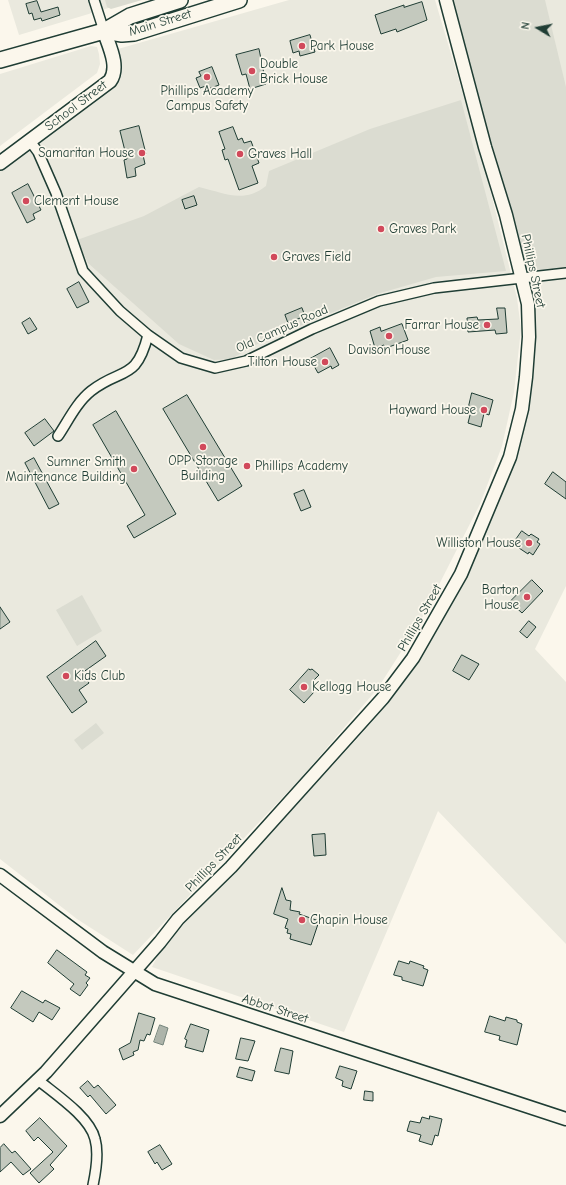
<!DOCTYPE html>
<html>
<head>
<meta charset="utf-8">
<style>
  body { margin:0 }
  #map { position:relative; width:566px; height:1185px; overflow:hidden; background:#fbf7ec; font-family:"Comic Neue",sans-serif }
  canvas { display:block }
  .north { position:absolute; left:518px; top:8px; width:40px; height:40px; -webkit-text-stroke:3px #fbf7ec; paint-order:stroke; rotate:280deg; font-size:11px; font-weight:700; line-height:16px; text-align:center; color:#1f3d34 }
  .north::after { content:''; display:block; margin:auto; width:14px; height:18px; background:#1f3d34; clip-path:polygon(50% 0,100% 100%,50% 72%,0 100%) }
</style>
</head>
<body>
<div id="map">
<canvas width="566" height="1185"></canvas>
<div class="north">N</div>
</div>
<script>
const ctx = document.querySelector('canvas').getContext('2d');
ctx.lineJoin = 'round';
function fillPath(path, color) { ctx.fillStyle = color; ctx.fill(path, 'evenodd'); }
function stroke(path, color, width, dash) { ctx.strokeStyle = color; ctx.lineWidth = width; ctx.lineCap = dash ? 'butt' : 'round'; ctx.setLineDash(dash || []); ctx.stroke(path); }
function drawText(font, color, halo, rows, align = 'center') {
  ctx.font = font + ' "Comic Neue",sans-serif'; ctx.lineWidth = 3.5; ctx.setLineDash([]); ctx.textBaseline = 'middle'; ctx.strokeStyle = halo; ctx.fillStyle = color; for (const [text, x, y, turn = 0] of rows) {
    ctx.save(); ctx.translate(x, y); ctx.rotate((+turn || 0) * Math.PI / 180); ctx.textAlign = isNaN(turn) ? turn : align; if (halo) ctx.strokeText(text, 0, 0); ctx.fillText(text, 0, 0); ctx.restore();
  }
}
const built = new Path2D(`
  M8 0H135L19 35Z
  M289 0H435L484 165 517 298 521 329 514 392 502 446 480 504 420 622 378 688 301 778 133 955 77 919 0 859V169L117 82 121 72 118 49Z
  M451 0H566V586L535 649 566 682V944L438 811 344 1032 152 967 158 955 184 924 243 863 356 740 386 706 406 678 421 654 484 530 511 469 534 318 531 288Z
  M91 46 97 47 99 54 100 64 97 73 0 146V74Z`);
const green = new Path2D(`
  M105 0H142L111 9 107 7Z
  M442 0H545L566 87V273L522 278Z
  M461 100 506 271 436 277 377 294 261 342 231 359 214 360 179 344 88 263 77 240 144 216 199 187C225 193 243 204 266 186L269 171 370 129Z
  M82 595 102 631 77 646 56 610Z
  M96 723 104 733 82 750 74 740Z`);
const water = new Path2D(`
  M160 1025 168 1028 163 1045 154 1042Z`);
const building = new Path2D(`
  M37 1 41 12 58 7 60 15 42 21 41 18 34 20 32 13 29 14 26 4Z
  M422 2 427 20 397 32 396 29 381 34 375 15 404 5V7Z
  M310 35 315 52 300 56 299 51 293 53 290 41Z
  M259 49 266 84 250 89 246 74 242 75 236 55Z
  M212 67 219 85 208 89 206 86 200 88 196 78 201 76 199 72Z
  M139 126 146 154 143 155 145 164 135 168 136 176 127 178 124 160 127 159 120 131Z
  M233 127 238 140 242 138 244 143 251 141 259 163 252 166 258 183 239 190 228 159 225 160 222 150 225 149 219 132Z
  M28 184 41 210 33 214 35 219 27 223 12 193Z
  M194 196 197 205 185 209 182 200Z
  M79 282 89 302 77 308 67 289Z
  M302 308 305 316 288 323 285 315Z
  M497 308H505L507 333 496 334 495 330 468 332 467 318 477 317 478 320 498 319Z
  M30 318 37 329 28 334 22 323Z
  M402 324 408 340 386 348 384 345 375 348 370 331 380 327 381 331Z
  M330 348 339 365 332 369 331 366 318 373 310 359Z
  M472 393 493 400 489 415 484 413 481 427 468 423 472 407 469 406Z
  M187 395 242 486 218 501 163 409Z
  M116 411 176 514 134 538 127 526 145 515 93 425Z
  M45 419 54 431 34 446 25 433Z
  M34 458 59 504 49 509 25 463Z
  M553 472 566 482V499L545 484Z
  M304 490 311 507 301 511 294 494Z
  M522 531 529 536 531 534 539 539 537 542 540 544 533 555 529 552 528 554 519 548 522 545 515 541Z
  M532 580 543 591 522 613 510 602Z
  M0 607 10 622 0 629Z
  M529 621 536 627 527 638 520 632Z
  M96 641 106 656 82 673 89 683 79 690 87 702 72 713 47 677Z
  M462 655 479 664 469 680 453 671Z
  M309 669 310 670 312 669 319 675 314 680 318 684 312 690 314 692 304 703 290 690Z
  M325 834 326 855 314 856 312 835Z
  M282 888 286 900 291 901 290 910 300 912 299 914 319 921 311 945 290 939 291 934 287 933 288 929 285 928 288 919 274 914Z
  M57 950 87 972 85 975 90 978 86 983 88 985 80 996 70 989 74 984 48 963Z
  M399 961 409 964 410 961 424 966 423 968 428 970 423 986 402 980V977L394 975Z
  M22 991 43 1003 45 1000 60 1008 52 1020 39 1012 33 1022 11 1008Z
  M139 1013 155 1018 150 1035 147 1034 144 1041 140 1040 138 1050 133 1052 134 1055 123 1060 119 1049 130 1043Z
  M490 1016 505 1021 506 1017 517 1020V1022L522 1024 517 1045 499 1040 500 1036 485 1032Z
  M191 1024 209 1030 203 1052 185 1047 187 1040 185 1039Z
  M241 1038 255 1041 248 1061 236 1059Z
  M281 1048 293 1051 289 1074 275 1071Z
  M340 1066 357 1071 351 1089 342 1086 343 1081 336 1078Z
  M240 1067 255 1071 252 1081 237 1077Z
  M88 1081 94 1088 98 1085 116 1105 106 1114 90 1095 88 1097 80 1088Z
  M365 1091 373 1092V1101L364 1100Z
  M430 1116 442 1119 438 1136 435 1135 432 1145 419 1141 421 1135 407 1131 410 1121 420 1123 422 1117 429 1119Z
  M40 1118 67 1146 50 1165 54 1169 39 1183 30 1173 53 1152 38 1137 34 1141 26 1131Z
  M4 1144 12 1153 15 1151 31 1169 23 1175 11 1162 0 1172V1148Z
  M160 1145 172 1164 162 1170 157 1162 155 1164 148 1152Z`);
const minor = new Path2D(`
  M94 0 104 31
  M30 141 38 152 56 193 83 271 120 311 148 335 181 358 215 368 246 361 312 329 379 301 434 288 566 273
  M58 436C68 421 77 402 91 391 122 367 136 382 148 335
  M38 1080C55 1094 90 1117 95 1139 99 1153 96 1171 93 1185`);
const tertiary = new Path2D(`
  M0 875 103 952 155 984 566 1119
  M0 1116 46 1072 160 942 178 919 231 867 383 698 413 658 461 574 510 457 522 409 526 377 529 337 528 304 506 215 485 147 446 0`);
const secondary = new Path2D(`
  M0 163 110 81C120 67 109 46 104 31`);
const primary = new Path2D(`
  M104 31 122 34 134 33 239 0
  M0 60 104 31 130 16 180 0`);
const markers = [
  [302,46,4,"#d1495b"],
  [252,71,4,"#d1495b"],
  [207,77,4,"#d1495b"],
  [142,153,4,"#d1495b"],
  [240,154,4,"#d1495b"],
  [26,201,4,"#d1495b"],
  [381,229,4,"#d1495b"],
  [274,257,4,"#d1495b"],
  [487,325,4,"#d1495b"],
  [389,336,4,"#d1495b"],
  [325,362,4,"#d1495b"],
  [484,410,4,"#d1495b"],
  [203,447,4,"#d1495b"],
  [247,466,4,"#d1495b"],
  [134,469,4,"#d1495b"],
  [529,543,4,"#d1495b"],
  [527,597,4,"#d1495b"],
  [66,676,4,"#d1495b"],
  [304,687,4,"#d1495b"],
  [302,920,4,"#d1495b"]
];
const streetNames = [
  ["Main Street",160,23,-17],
  ["School Street",76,106,-37],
  ["Phillips Street",533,271,78],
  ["Old Campus Road",282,329,-24],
  ["Phillips Street",420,618,-60],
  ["Phillips Street",214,863,-46],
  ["Abbot Street",275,1009,18]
];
const poiNames = [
  ["Park House",310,46],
  ["Double",260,64],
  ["Brick House",260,79],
  ["Phillips Academy",207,91,"center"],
  ["Campus Safety",207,106,"center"],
  ["Samaritan House",134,153,"right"],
  ["Graves Hall",248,154],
  ["Clement House",34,201],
  ["Graves Park",389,229],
  ["Graves Field",282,257],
  ["Farrar House",479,325,"right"],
  ["Davison House",389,350,"center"],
  ["Tilton House",317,362,"right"],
  ["Hayward House",476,410,"right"],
  ["OPP Storage",203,461,"center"],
  ["Building",203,476,"center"],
  ["Sumner Smith",126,462,"right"],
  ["Maintenance Building",126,477,"right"],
  ["Phillips Academy",255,466],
  ["Williston House",521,543,"right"],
  ["Barton",519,590,"right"],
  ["House",519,605,"right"],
  ["Kids Club",74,676],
  ["Kellogg House",312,687],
  ["Chapin House",310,920]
];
fillPath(built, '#eae9de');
fillPath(green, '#dbdcd1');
fillPath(water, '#adb4aa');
stroke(water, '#74847b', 1);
fillPath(building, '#c4c9be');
stroke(building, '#1f3d34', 1);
stroke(minor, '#1f3d34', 12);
stroke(tertiary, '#1f3d34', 15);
stroke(secondary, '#1f3d34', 16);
stroke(primary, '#1f3d34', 18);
stroke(minor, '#fbf7ec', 9);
stroke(tertiary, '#fbf7ec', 12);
stroke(secondary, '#fbf7ec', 13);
stroke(primary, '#fbf7ec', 15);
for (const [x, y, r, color] of markers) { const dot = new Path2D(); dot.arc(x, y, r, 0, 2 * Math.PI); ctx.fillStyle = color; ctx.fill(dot); stroke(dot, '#fbf7ec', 1.5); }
drawText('13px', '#1f3d34', '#fbf7ec', streetNames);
drawText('13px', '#1f3d34', '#fbf7ec', poiNames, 'left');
</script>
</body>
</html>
